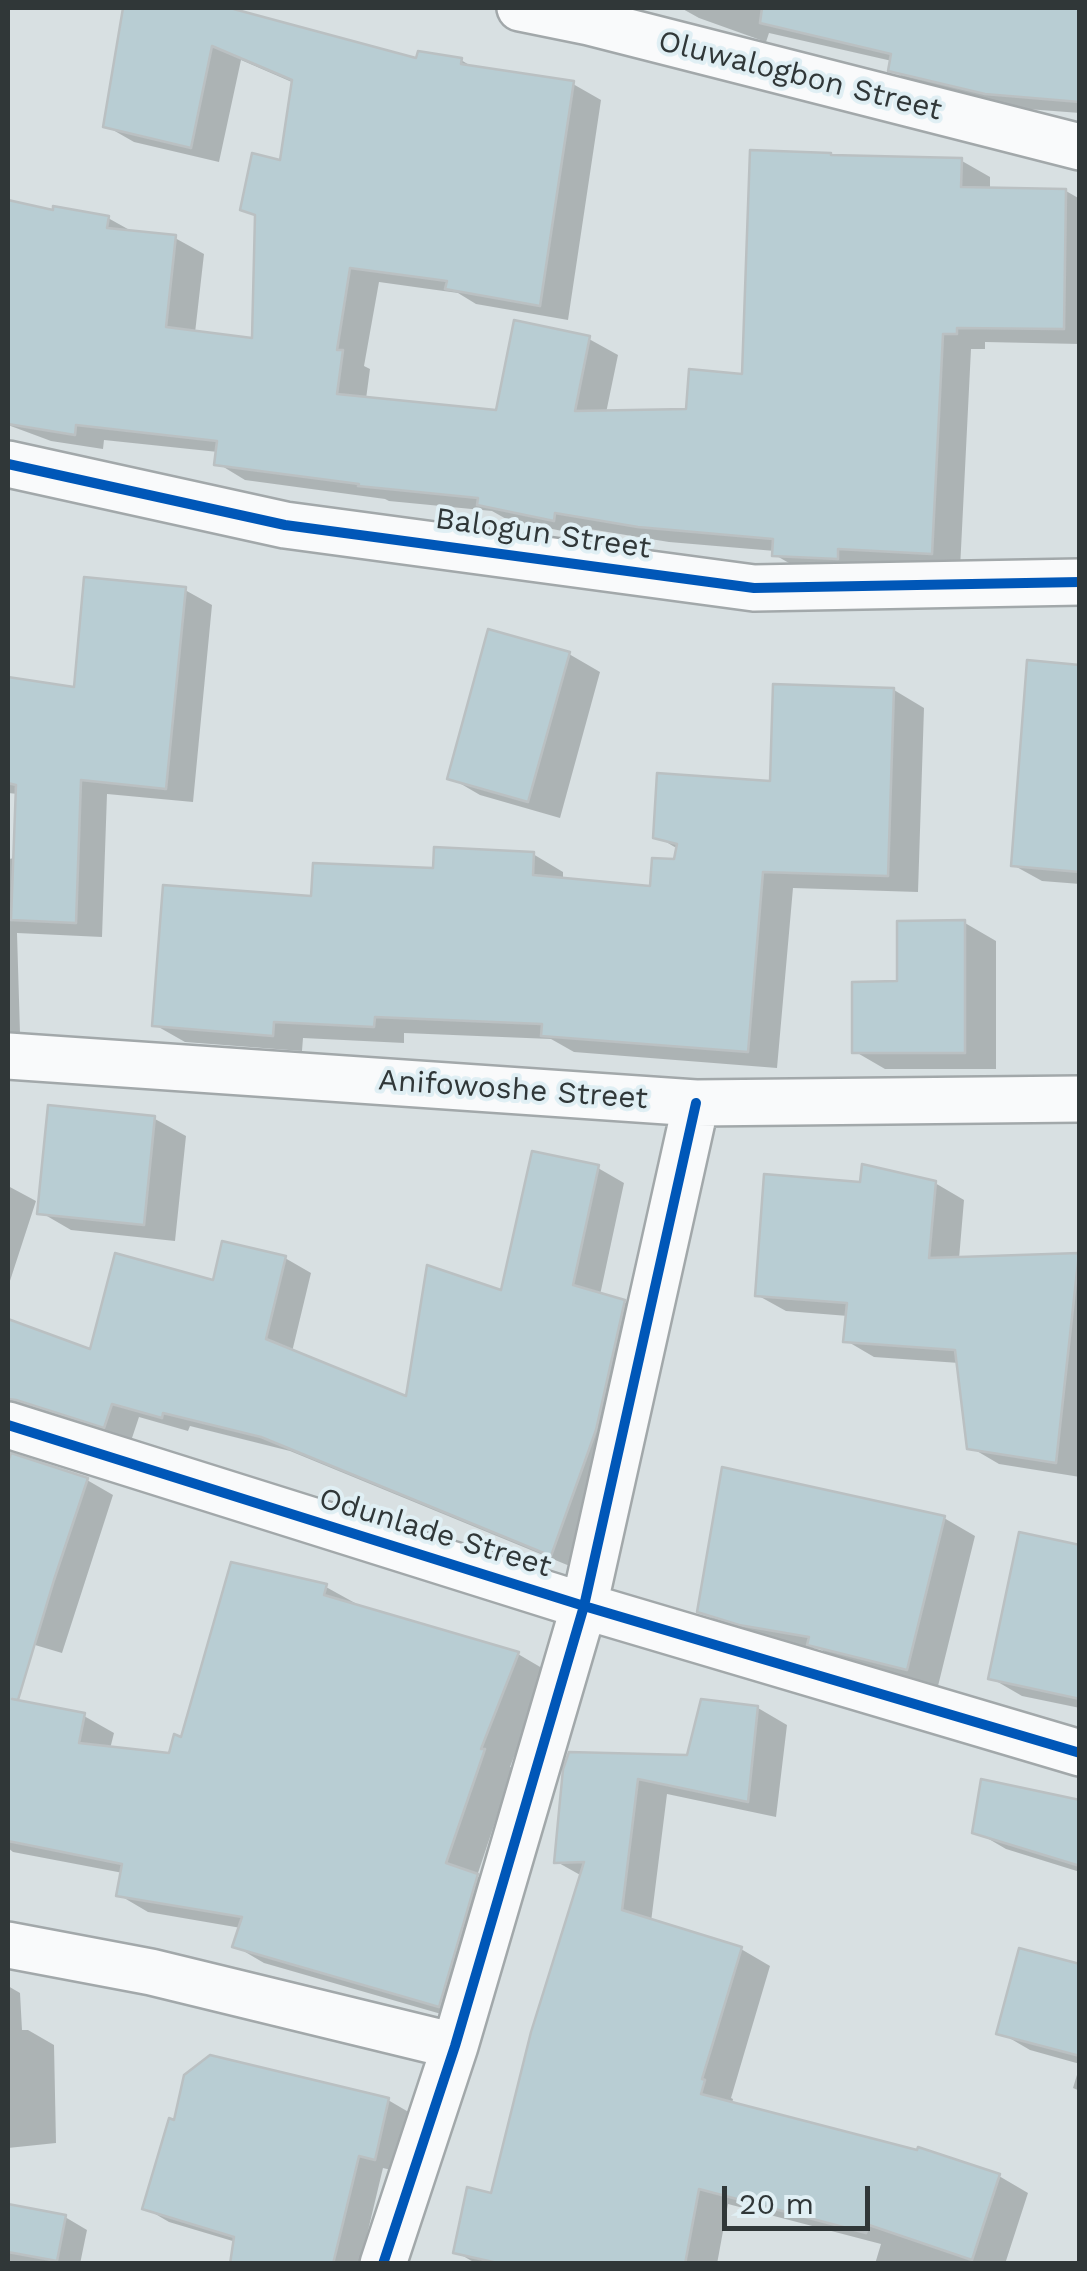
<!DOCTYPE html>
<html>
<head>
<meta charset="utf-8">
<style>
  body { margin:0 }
  #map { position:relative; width:1087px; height:2271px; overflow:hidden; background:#d8e0e2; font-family:"Work Sans",sans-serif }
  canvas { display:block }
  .frame { position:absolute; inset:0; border:10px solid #303738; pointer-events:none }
  .scale { position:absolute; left:722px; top:2186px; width:148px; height:45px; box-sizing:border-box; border:5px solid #303738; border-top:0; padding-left:12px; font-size:30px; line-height:35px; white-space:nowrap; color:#303738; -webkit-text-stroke:8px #e0eff4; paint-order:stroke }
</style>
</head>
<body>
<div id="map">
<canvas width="1087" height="2271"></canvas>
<div class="frame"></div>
<div class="scale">20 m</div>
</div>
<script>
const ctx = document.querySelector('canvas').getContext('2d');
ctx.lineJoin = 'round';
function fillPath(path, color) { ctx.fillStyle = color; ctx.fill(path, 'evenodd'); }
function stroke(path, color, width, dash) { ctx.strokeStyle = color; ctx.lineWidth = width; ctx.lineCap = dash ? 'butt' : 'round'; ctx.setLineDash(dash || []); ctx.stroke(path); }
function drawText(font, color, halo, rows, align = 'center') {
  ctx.font = font + ' "Work Sans",sans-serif'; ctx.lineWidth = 8; ctx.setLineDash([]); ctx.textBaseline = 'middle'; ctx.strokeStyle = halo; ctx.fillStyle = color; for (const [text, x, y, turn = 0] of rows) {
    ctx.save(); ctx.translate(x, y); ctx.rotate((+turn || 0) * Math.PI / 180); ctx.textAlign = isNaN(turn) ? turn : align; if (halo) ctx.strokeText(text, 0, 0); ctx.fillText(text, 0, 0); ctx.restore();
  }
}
const shadow = new Path2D(`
  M126 8H213L253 21 419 61 461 60 476 69 573 84 601 100 568 320 476 304 458 293 379 282 364 366 370 369 366 399 498 412 589 339 618 355 606 413 688 412 744 376 962 161 990 177V190L1066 191 1080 199V344L985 342V349H971L960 569 803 571 775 555V551L669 542 583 528 582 535 508 520 492 511 389 501 385 499 245 480 217 463 218 452 104 440 103 449 51 441 8 425V203L55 213 108 218 135 233 175 238 204 254 195 333 255 341 258 217 243 208 282 163 294 83 241 60 219 162 134 142 106 126Z
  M681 8H1080V113L1014 108 918 85 891 70 892 61 769 33 766 42 699 18Z
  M185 590 212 605 193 802 107 794 102 937 17 933 20 1033 8 1034V859L16 858 18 794 8 793V679L76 690Z
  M569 654 600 672 560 818 480 795 449 777Z
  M1080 668V884L1042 881 1013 865Z
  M894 690 924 708 918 892 793 888 777 1068 574 1052 551 1039 404 1033V1043L303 1038 302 1051 185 1042 155 1025 313 899 435 870 533 854 563 872V880L653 889 676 861 678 849 656 836 773 783Z
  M965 923 996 941V1069H885L854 1051 899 984Z
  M155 1119 186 1136 175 1241 71 1230 40 1212Z
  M598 1168 624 1183 600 1295 624 1302 650 1317 577 1569 290 1451 190 1426 188 1431 139 1417 131 1441 8 1446 13 1457 87 1480 113 1495 62 1653 8 1637V1322L91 1352 215 1283 285 1258 311 1273 292 1352 408 1399 503 1293Z
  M935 1183 964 1200 959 1259 1080 1256V1477L999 1464 970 1447 959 1363 874 1357 845 1340 848 1316 786 1311 757 1295 862 1185Z
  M8 1186 36 1201 8 1287Z
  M944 1518 975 1536 938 1686 841 1661 820 1649 773 1641 731 1629 700 1611Z
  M1080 1548V1708L1022 1696 991 1678Z
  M326 1587 355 1603 354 1606 518 1654 547 1671 510 1767 513 1768 477 1876 506 1893 469 2022 264 1963 235 1946 241 1928 148 1912 119 1895 123 1873 13 1852 8 1848V1712L10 1701 84 1716 114 1733 110 1749 171 1756Z
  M758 1708 787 1725 776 1817 667 1794 651 1922 741 1949 770 1966 731 2098 733 2099 732 2104 918 2153 919 2150 999 2176 1028 2193 1005 2264H875L881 2244 728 2204 717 2264H477L456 2252 493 2196 582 1876 557 1862 566 1770 689 1757Z
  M1080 1803V1872L1006 1849 975 1831Z
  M1080 1966V2064L1030 2050 999 2032Z
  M8 1986 20 1993 22 2030H28L54 2045 56 2143 8 2148Z
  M1080 2065V2091L1073 2088Z
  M388 2100 412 2114 399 2172 383 2168 360 2264H233L236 2242 169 2222 145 2208Z
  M8 2206 65 2217 87 2230 80 2264H8Z`);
const building = new Path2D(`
  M123 8H230L416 58 418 51 462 58 461 64 574 81 540 306 445 289 447 281 350 268 337 350H343L337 394 496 410 514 320 590 336 575 411 686 409 689 369 742 374 750 150 831 153V155L962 158 961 187 1066 189 1064 329 957 328V334H943L932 554 838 549V559L772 556 773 539 638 527 555 513 554 521 477 505 478 498 358 486 359 484 214 465 217 441 76 425 75 435 8 424V200L53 210V206L109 216 107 228 176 235 166 327 252 338 255 215 240 210 252 153 280 160 292 80 212 46 191 148 103 127Z
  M762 8H1080V102L985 94 888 71 891 54 760 23Z
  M84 577 186 587 166 789 81 780 76 923 11 920 16 785 8 783V677L74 687Z
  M488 629 570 652 528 802 447 779Z
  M1027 660 1080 665V872L1011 866Z
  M773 684 894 688 888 876 763 872 748 1052 541 1036 542 1024 375 1017 374 1027 274 1022 273 1036 152 1026 163 885 311 896 313 863 433 868 434 847 534 852 533 875 650 886 652 858 674 859 677 844 653 838 657 773 770 781Z
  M965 920V1053H852V982L897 981V921Z
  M48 1105 155 1116 144 1225 37 1214Z
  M532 1151 599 1165 573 1285 625 1300 596 1430 551 1556 261 1437 163 1413 162 1418 112 1404 104 1428 16 1400 8 1399V1319L90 1349 115 1253 213 1280 222 1241 286 1256 266 1339 406 1396 427 1265 501 1290Z
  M862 1164 936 1181 929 1258 1079 1253 1056 1463 967 1449 955 1350 843 1342 847 1303 755 1296 764 1174 860 1182Z
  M11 1453 88 1478 54 1580 18 1700 12 1699 85 1713 79 1743 169 1753 174 1734 181 1737 231 1562 327 1584 324 1595 519 1652 481 1749H485L446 1863 478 1874 439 2007 232 1947 242 1917 116 1896 122 1864 8 1841V1463Z
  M722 1467 945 1516 907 1670 807 1645 809 1637 739 1625 697 1612Z
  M1019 1532 1080 1545V1699L988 1679Z
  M701 1699 758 1706 748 1802 638 1779 622 1910 742 1947 702 2079 705 2080 701 2094 917 2150 918 2147 1000 2174 972 2260 869 2225 866 2233 699 2189 685 2264H502L453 2253 467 2187 491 2193 531 2032 584 1862 554 1863 563 1769 569 1752 687 1755Z
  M981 1779 1080 1800V1866L972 1833Z
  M1019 1948 1080 1964V2056L996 2034Z
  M210 2055 389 2098 375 2160 359 2156 333 2264H230L234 2237 142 2209 169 2118 174 2120 184 2075Z
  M8 2204 66 2215 57 2261 8 2252Z`);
const street = new Path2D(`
  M520 8 589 22 1080 147
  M8 464 285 525 754 588 1080 582
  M8 1056 696 1103 1080 1099
  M8 1425 584 1606 1080 1753
  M8 1945 151 1972 455 2046
  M383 2264 455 2046 584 1606 696 1103`);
const cycleway = new Path2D(`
  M8 464 285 525 754 588 1080 582
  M8 1425 584 1606 1080 1753
  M383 2264 455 2046 584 1606 696 1103`);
const streetNames = [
  ["Oluwalogbon Street",800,76,14],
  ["Balogun Street",543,534,8],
  ["Anifowoshe Street",513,1090,4],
  ["Odunlade Street",435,1533,17]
];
fillPath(shadow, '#0003');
fillPath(building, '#b8cdd3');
stroke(building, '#bac0c2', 2.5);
stroke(street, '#a2a8aa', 50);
stroke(street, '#f9fafb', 45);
stroke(cycleway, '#0057b8', 10);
drawText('30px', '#303738', '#e0eff4', streetNames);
</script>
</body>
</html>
